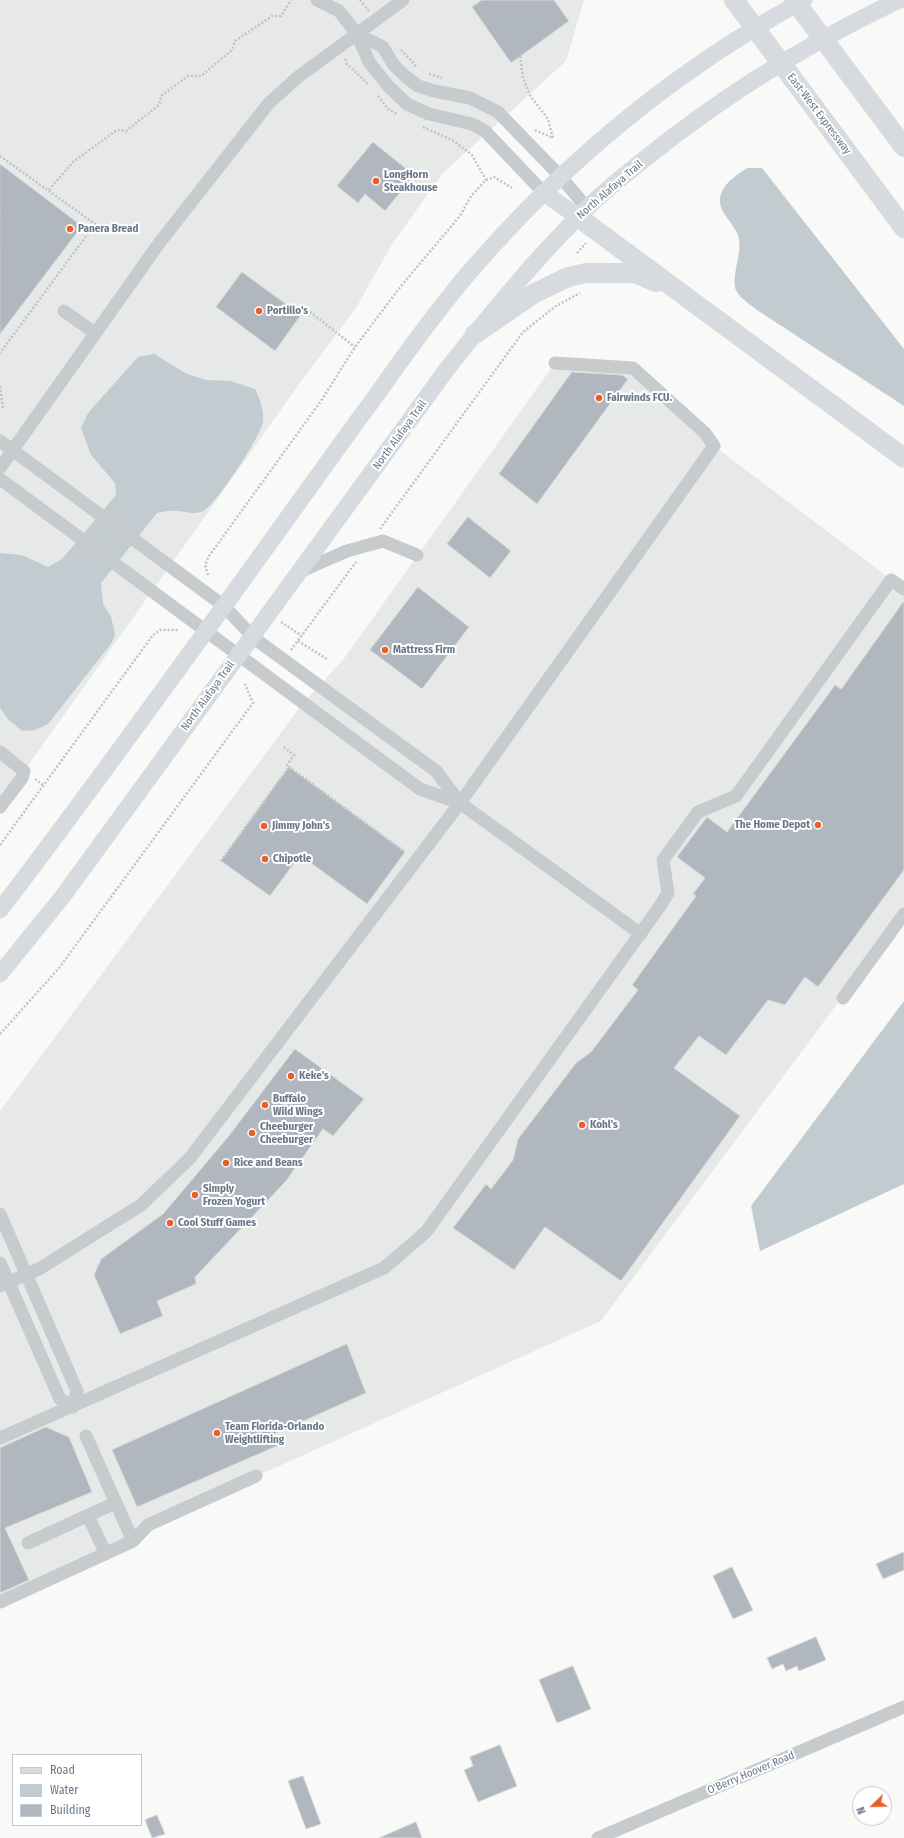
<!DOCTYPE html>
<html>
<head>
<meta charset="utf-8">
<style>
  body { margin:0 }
  #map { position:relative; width:904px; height:1838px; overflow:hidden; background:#f9f9f7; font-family:"Fira Sans Condensed",sans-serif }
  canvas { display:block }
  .legend { position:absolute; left:12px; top:1754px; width:130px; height:72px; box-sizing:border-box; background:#fff; border:1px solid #c3c9d0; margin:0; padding:5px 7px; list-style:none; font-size:12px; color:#687889 }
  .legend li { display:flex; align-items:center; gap:8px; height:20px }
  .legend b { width:20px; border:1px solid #c3c9d0 }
  .north { position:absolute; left:852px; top:1786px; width:40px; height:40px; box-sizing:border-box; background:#fff; border:1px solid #c3c9d0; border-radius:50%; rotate:247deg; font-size:11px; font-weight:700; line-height:16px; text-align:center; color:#687889 }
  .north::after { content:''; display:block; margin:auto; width:14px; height:18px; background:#e86029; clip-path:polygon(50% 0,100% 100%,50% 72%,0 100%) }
</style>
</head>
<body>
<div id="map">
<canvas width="904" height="1838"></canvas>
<ul class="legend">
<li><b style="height:5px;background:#d7dbdf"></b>Road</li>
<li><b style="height:11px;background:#c2cbd0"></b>Water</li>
<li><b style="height:11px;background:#b0b7be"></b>Building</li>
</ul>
<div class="north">N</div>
</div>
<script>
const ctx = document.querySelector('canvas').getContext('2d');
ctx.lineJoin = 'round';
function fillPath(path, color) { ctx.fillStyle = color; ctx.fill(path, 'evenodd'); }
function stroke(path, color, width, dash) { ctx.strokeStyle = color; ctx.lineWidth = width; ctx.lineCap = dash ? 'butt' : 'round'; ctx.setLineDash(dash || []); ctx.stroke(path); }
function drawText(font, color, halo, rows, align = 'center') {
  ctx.font = font + ' "Fira Sans Condensed",sans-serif'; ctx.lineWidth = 4; ctx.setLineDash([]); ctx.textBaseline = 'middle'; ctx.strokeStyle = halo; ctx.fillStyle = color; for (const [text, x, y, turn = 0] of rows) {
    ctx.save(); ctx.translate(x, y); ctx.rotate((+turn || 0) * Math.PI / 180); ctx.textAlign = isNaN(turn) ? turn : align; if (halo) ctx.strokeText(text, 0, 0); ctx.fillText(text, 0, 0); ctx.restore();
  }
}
const built = new Path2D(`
  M0 0H584L566 61 442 174 391 246 356 308 302 380 0 805Z
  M555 363 633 368 714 446 904 589V914L601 1321 148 1525 133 1541 0 1602V1111L303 703 343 660Z`);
const water = new Path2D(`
  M747 168H762L904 349V406L757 310C751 305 741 299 737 292 729 279 744 252 738 235 733 221 715 210 721 194 726 181 736 176 747 168Z
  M154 354 187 374 206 380 230 381 255 389C260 400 264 409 263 421 262 435 217 502 205 510 195 516 186 511 175 511 169 510 163 512 157 513L101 583 103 604 111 617 114 629 115 636 110 645 48 724 35 730 22 731 8 719 0 708V553L22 555 48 567 62 559 116 495 115 483 91 455 81 428 88 413 138 357Z
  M904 1001V1184L760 1251 751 1206Z`);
const building = new Path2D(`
  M482 0H554L569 21 511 63 472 7Z
  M373 142 414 175 385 211 365 194 358 203 337 186Z
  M0 164 82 226 0 334Z
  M242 272 301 315 275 351 216 307Z
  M572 372 622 375 628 379 537 504 499 474Z
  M468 517 511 551 490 578 447 544Z
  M418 587 469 627 422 689 370 650Z
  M904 601V870L818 987 805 977 785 1005 768 1000 726 1055 699 1036 674 1068 740 1116 621 1281 545 1227 514 1270 453 1228 486 1184 491 1189 513 1160 518 1139 576 1063 591 1052 638 990 632 985 696 896 693 894 705 878 677 857 707 817 727 832 835 685 841 689Z
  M289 767 405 852 367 904 300 855 270 896 221 861Z
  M295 1049 364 1099 333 1136 323 1129 286 1181 195 1277 196 1284 157 1301 163 1316 120 1334 94 1275 101 1259 163 1214 228 1137Z
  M347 1344 366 1393 274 1434 279 1445 137 1507 112 1450Z
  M46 1427 69 1437 92 1492 5 1528 29 1580 0 1593V1448Z
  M904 1552V1570L883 1579 876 1564Z
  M732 1567 753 1610 733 1619 713 1576Z
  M816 1637 826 1660 799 1671 797 1666 786 1671 783 1664 772 1669 767 1658Z
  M573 1666 591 1709 557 1723 539 1680Z
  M500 1745 517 1786 478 1802 464 1770 473 1766 470 1757Z
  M303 1776 321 1824 306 1829 288 1781Z
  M157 1815 165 1834 152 1838 145 1820Z
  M416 1822 422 1838H379Z`);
const path = new Path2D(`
  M360 0 369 11
  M401 50 417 67
  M520 56 523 78 531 97 548 119 553 138
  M345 59 347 64 368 84
  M429 74 442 78
  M378 96 388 109 397 114
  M423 127 454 141 472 155 486 180
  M535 130 553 138
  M0 156 95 224 0 353
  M49 190 73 162 117 130 126 131 159 105 161 96 188 76H201L232 50 235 41 272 16H281L291 0
  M577 253 586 243
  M310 312 355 347
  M0 386 3 408
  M380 529 523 332 556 306 580 293
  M208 575 205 565 209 556 321 401 355 347 401 286 460 216 471 196 486 180 494 177 512 188
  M281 622 302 636
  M298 641 327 659
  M291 650 356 562
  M284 747 294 755 287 765 289 767
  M35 779 43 785
  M0 845 153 635 160 630H178
  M221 861 289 767 405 852
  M0 1034 59 968 253 703 244 682`);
const minor = new Path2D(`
  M317 0 339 11 357 34 369 62 389 87 407 104 429 114 472 124 485 131 543 192
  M357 34 383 47 393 64 405 76 418 86 434 91 470 98 498 112 560 176 587 208
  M64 311 95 333
  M0 441 224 606 252 636 262 644 436 771 460 803 641 934
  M0 468 160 242 269 103 298 77 403 0
  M0 479 420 789 460 803
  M301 571 347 551 383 541 417 555
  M0 752 24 771 22 778 0 807
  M843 998 904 914
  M0 1214 77 1391 73 1407 60 1399 0 1263
  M0 1286 39 1269 141 1205 190 1158 460 803 714 446 705 433 633 368 555 363
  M86 1436 133 1541
  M0 1438 384 1268 426 1232 660 906 668 893 663 860 698 812 736 796 891 580 904 589
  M88 1516 106 1554
  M28 1543 115 1503
  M0 1602 133 1541 148 1525 256 1476
  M598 1838 904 1707`);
const major = new Path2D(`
  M543 192 578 217
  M0 910C97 783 190 653 284 523 315 480 346 436 378 393 406 353 435 313 467 275 562 164 675 70 804 0
  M0 974 63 896 447 369C488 317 530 265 577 218 598 196 622 177 646 158 724 95 808 43 899 0`);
const highway = new Path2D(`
  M734 0 904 228
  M794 0 904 147
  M578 217 904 458
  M475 334 533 294 568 277 586 273H635L656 282`);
const markers = [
  [376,181,4,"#e86029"],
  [70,229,4,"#e86029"],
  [259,311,4,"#e86029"],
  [599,398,4,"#e86029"],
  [385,650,4,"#e86029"],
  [818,825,4,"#e86029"],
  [264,826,4,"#e86029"],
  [265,859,4,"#e86029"],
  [291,1076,4,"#e86029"],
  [265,1105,4,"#e86029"],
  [582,1125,4,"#e86029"],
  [252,1133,4,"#e86029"],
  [226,1163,4,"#e86029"],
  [195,1195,4,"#e86029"],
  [170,1223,4,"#e86029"],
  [217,1433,4,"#e86029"]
];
const streetNames = [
  ["East-West Expressway",819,114,53],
  ["North Alafaya Trail",610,190,-41],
  ["North Alafaya Trail",400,435,-54],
  ["North Alafaya Trail",208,696,-54],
  ["O'Berry Hoover Road",751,1773,-23]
];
const poiNames = [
  ["LongHorn",384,175],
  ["Steakhouse",384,188],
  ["Panera Bread",78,229],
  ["Portillo's",267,311],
  ["Fairwinds FCU.",607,398],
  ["Mattress Firm",393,650],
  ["The Home Depot",810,825,"right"],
  ["Jimmy John's",272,826],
  ["Chipotle",273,859],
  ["Keke's",299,1076],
  ["Buffalo",273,1099],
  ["Wild Wings",273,1112],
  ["Kohl's",590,1125],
  ["Cheeburger",260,1127],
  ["Cheeburger",260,1140],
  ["Rice and Beans",234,1163],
  ["Simply",203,1189],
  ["Frozen Yogurt",203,1202],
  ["Cool Stuff Games",178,1223],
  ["Team Florida-Orlando",225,1427],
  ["Weightlifting",225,1440]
];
fillPath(built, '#e7e8e8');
fillPath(water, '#c2cbd0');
fillPath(building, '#b0b7be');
stroke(building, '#dbdbd9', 1);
stroke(path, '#c1c3c5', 2.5, [2, 2]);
stroke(minor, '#c7cbce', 13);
stroke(major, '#d7dbdf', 17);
stroke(highway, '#d7dbdf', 20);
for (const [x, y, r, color] of markers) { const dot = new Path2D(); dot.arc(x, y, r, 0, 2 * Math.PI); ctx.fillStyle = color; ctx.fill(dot); stroke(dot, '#fff', 1.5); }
drawText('11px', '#687889', '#fff', streetNames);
drawText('bold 11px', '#687889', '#fff', poiNames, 'left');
</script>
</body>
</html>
